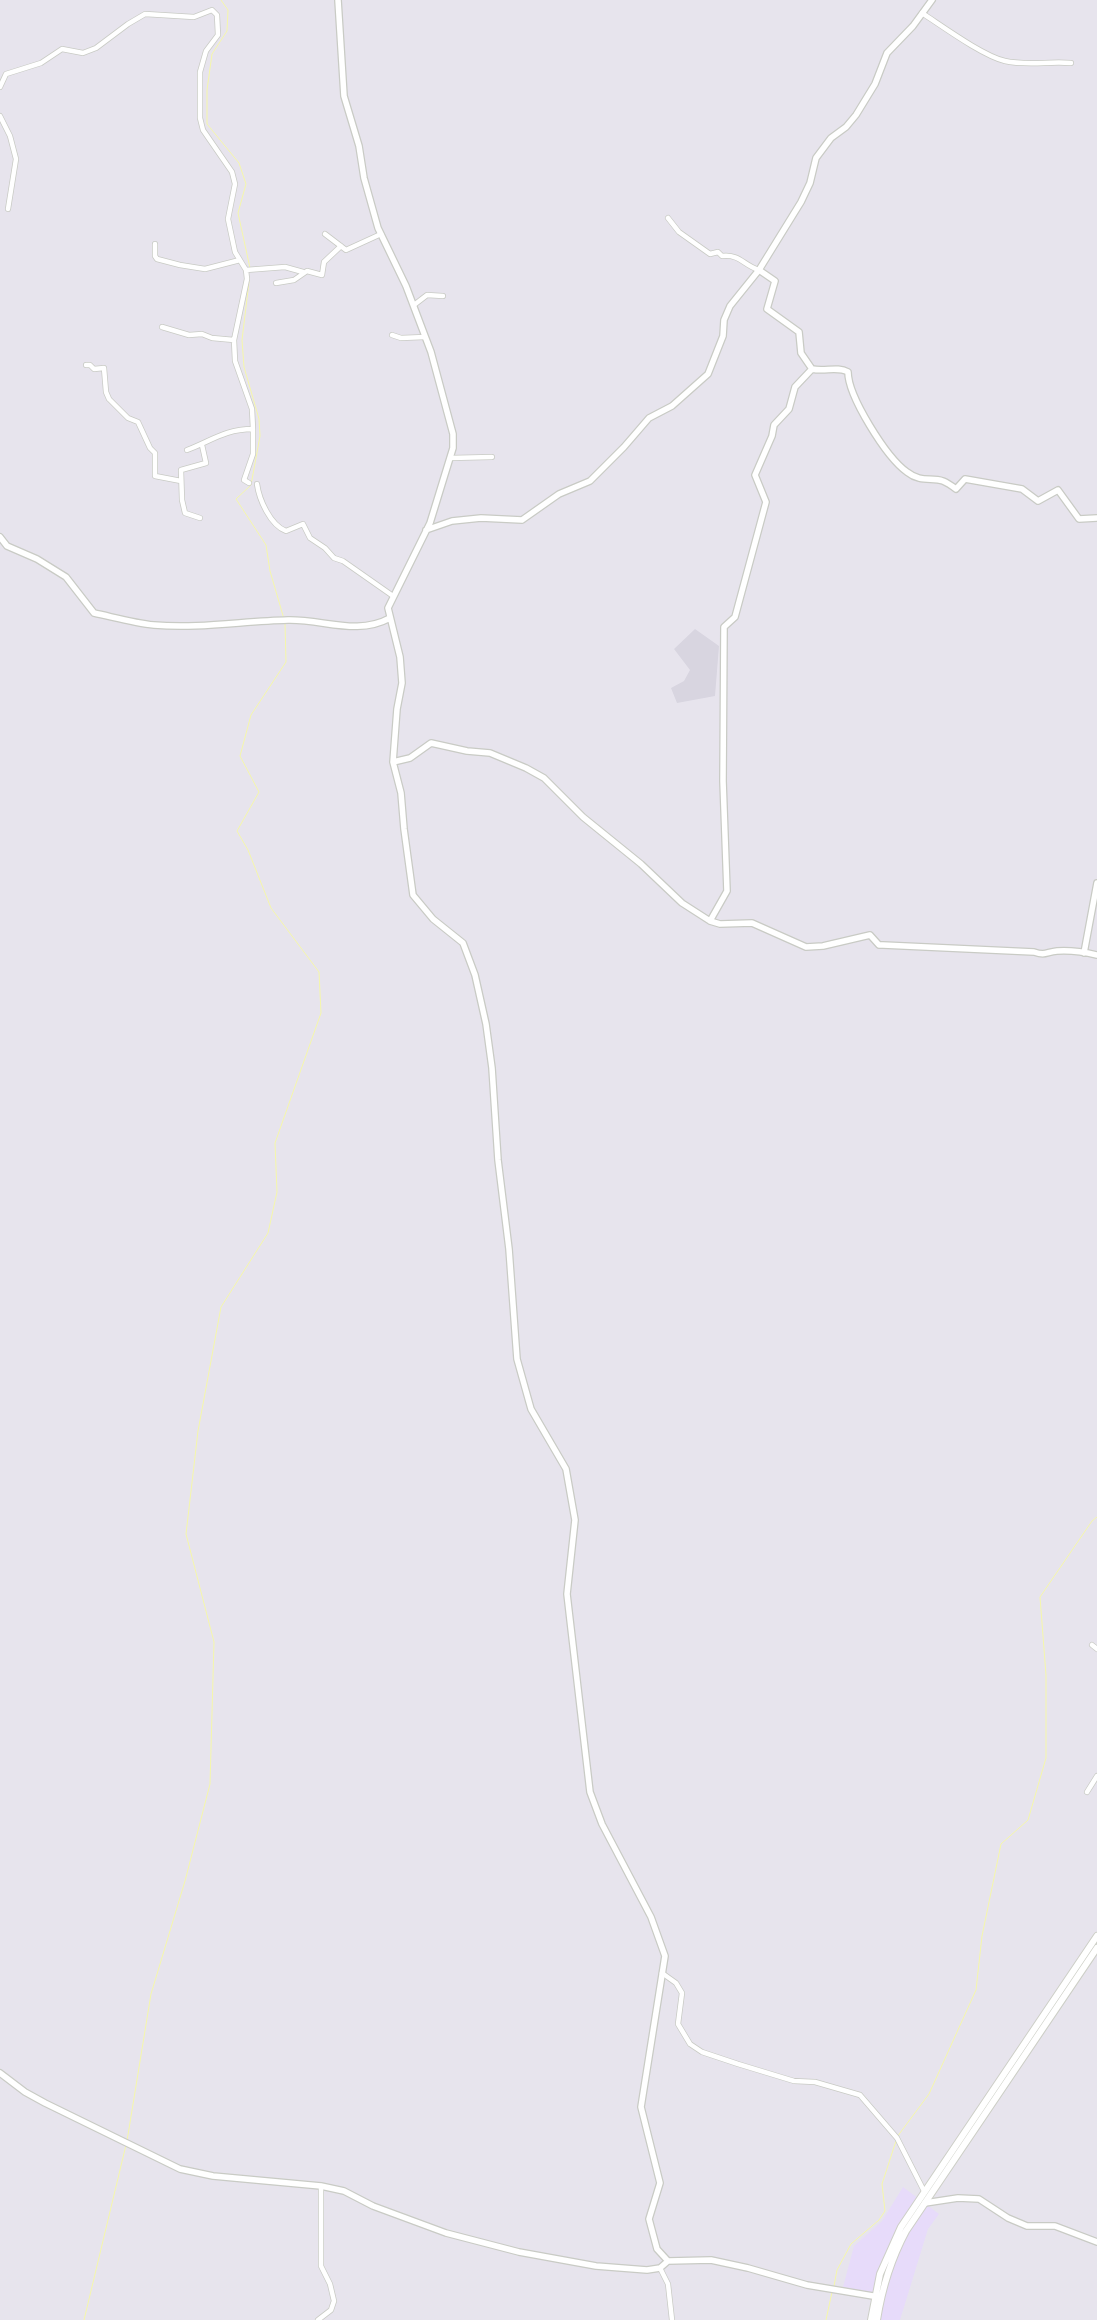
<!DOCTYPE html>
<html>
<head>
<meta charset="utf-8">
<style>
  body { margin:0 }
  canvas { display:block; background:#e7e4ed }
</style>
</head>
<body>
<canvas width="1097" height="2320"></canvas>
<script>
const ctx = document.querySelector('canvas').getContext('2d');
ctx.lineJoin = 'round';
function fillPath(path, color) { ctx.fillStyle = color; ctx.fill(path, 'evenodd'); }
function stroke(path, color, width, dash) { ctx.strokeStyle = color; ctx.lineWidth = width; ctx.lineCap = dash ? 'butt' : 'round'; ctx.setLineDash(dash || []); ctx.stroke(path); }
const commercial = new Path2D(`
  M903 2187 939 2214 928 2229 900 2320H880L881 2295 843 2287 854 2246 882 2221Z`);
const education = new Path2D(`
  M695 629 719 646 715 696 677 703 671 688 684 681 690 670 674 649Z`);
const stream = new Path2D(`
  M221 0 228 10 227 31 212 54 207 90V124L239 163 246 184 238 213 250 268
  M249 282 242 340 244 367 259 419 260 436 251 485 236 499 266 545 270 571 284 619
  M897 2137 929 2094 976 1990 982 1936 1001 1844 1028 1820 1046 1758V1675L1040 1597 1092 1521 1097 1517
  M127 2141 151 1994 185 1881 210 1784 214 1642 186 1534 198 1431 221 1307 268 1233 277 1192 275 1143 321 1013 319 972 271 908 248 850 237 831 259 792 240 756 251 715 286 662 285 623
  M834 2286 837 2270 851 2244 879 2220 885 2211 882 2184 896 2141
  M84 2320 126 2145
  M826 2320 832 2292`);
const minor = new Path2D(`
  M922 13C942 26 983 56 1005 61 1027 66 1049 61 1071 63
  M0 87 6 74 41 63 62 49 83 53 96 48 128 24 145 14 194 17 212 10 217 15 218 35 206 51 200 72V118L203 130 232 172 235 184 228 219 235 252 246 270 247 279 234 340 235 361 252 409 253 429V454L244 480 249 483
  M0 116 10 136 16 159 8 209
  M668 218 679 232 710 254 718 252 722 256C740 254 743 265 759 270
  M325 234 346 250 381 234
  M155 244V256L157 259 180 265 205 269 240 260
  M246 270 285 267 303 272
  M276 283 294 280 307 271 322 275 324 262 341 246
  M414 305 427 295 443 296
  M162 327 189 335 202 334 212 338 234 340
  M392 335 401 338 425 337
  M86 365H90L94 369 104 368 106 392 109 399 128 418 138 422 150 448 155 453V476L181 481
  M187 450C211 441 225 429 253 429
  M450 458 492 457
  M257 484C259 499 270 525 286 531L303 524 310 538 325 548 334 558 343 561 393 596
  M200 518 185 513 182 500 181 470 206 463 202 445
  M1092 1645 1097 1649
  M1087 1792 1097 1776
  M662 1973 676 1983 682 1993 678 2024 690 2044 702 2052 738 2064 794 2081 815 2082 860 2095 897 2138 924 2191
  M660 2268 668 2284 672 2320
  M318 2320 331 2310 334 2301 330 2284 321 2266V2186`);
const tertiary = new Path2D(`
  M338 0 344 96 359 146 364 178 378 228 406 286 431 352 453 434V448L430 523 388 608 400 657 402 683 397 709 393 762 401 793 404 829 413 895 433 919 463 943 475 975 486 1024 492 1068 498 1160 509 1249 517 1359 531 1409 566 1469 575 1520 567 1594 590 1792 602 1824 651 1917 665 1956 641 2107 660 2183 649 2219 657 2249 668 2261 711 2260 748 2268 807 2285 879 2297
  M759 270 775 281 767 309 799 332 801 353 812 369C825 372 837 366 848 372 848 396 886 457 907 472 921 483 931 477 943 481 948 483 952 486 956 489L965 479 1022 489 1038 501 1058 490 1079 519 1097 518
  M426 530 452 521 481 518 522 520 559 494 590 481 624 447 649 418 672 406 708 374 723 336 724 320 730 306 759 270 801 202 810 183 816 158 831 138 846 127 856 115 875 84 887 53 913 26 932 0
  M0 537 7 546 37 559 66 577 94 613C113 617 134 623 154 625 198 629 244 621 288 620 323 619 357 636 390 618
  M393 762 410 758 431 743 467 751 490 753 526 768 544 778 583 817 641 864 682 903 710 921 720 924 752 923 806 947 823 946 870 935 879 945H883L1034 952C1046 956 1046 952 1057 951 1071 950 1084 952 1097 955
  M710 921 727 891 723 781 724 627 735 617 766 502 755 475 772 436 774 425 789 409 795 387 812 369
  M1084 953 1097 883
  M0 2073 25 2092 45 2103 180 2169 213 2176 321 2186 344 2191 373 2206 446 2233 519 2252 596 2266 647 2270 660 2268 668 2261
  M925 2203 958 2198 979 2199 1008 2218 1027 2226H1055L1097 2242`);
const secondary = new Path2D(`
  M871 2320 880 2274 901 2227 1097 1936
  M877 2320C882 2288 891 2259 906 2231L1097 1948`);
fillPath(commercial, '#e7dbfa');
fillPath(education, '#d8d5e0');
stroke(stream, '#f5f7aa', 1);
stroke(minor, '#c9cbc5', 6);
stroke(tertiary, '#c9cbc5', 8);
stroke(secondary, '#cdcfc7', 8);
stroke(minor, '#fff', 4.5);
stroke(tertiary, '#fff', 5.5);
stroke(secondary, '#fff', 6);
</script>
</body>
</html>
